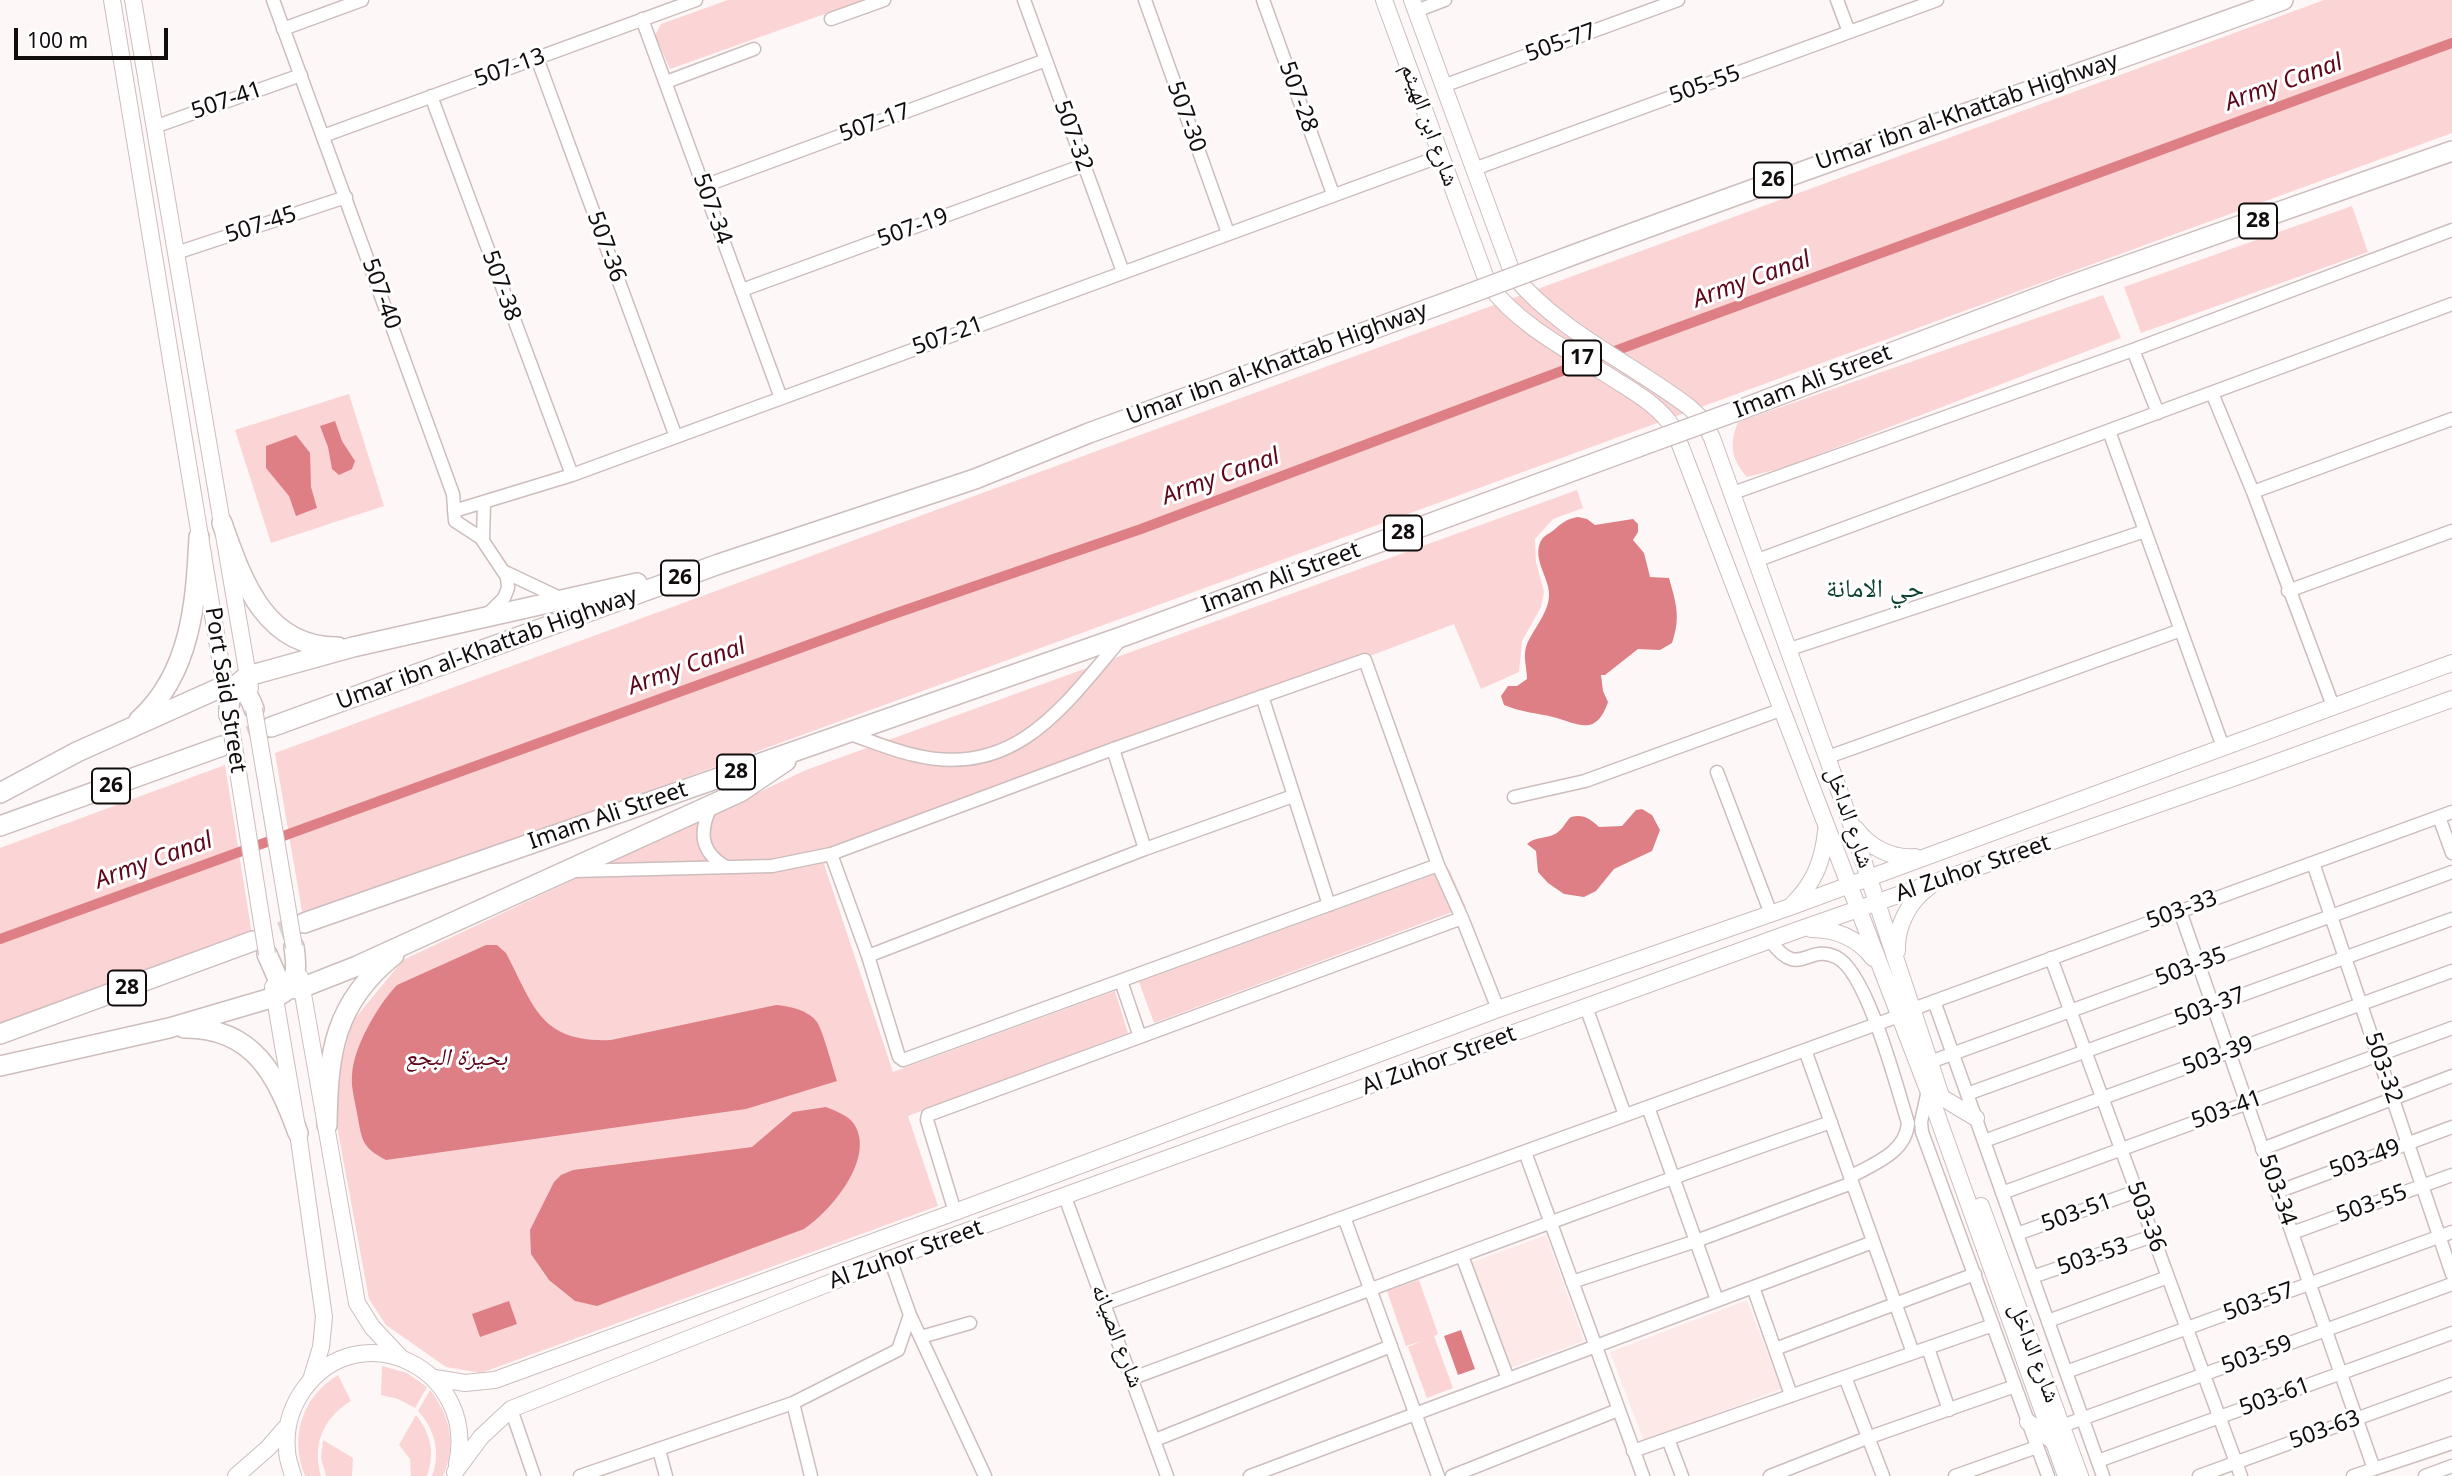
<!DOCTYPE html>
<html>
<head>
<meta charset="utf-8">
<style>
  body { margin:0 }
  #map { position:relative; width:2452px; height:1476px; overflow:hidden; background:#fef7f7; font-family:"Noto Sans",sans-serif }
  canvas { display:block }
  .scale { position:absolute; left:14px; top:28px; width:154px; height:32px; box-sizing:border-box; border:4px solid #120d0d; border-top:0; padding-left:9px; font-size:21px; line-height:24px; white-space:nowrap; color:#120d0d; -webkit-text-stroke:5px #fff; paint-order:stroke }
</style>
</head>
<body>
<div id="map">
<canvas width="2452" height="1476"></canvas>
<div class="scale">100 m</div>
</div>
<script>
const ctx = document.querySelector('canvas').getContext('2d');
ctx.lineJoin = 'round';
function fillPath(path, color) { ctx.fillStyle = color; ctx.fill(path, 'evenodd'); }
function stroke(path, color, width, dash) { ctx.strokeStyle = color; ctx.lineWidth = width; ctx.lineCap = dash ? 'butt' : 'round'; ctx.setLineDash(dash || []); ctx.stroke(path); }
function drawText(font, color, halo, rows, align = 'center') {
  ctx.font = font + ' "Noto Sans","Noto Naskh Arabic",sans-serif'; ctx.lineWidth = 6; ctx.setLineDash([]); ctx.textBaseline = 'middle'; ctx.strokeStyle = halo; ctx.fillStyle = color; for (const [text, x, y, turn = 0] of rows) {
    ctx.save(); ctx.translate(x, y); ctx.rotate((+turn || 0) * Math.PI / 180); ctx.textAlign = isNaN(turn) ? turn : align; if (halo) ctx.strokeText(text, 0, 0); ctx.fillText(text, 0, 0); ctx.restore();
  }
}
const built = new Path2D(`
  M1546 1235 1584 1341 1510 1368 1472 1262Z
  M1747 1300 1781 1389 1644 1441 1610 1352Z`);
const green = new Path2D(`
  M728 0H864L670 69 655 35 661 24Z
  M2324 0H2452V133L303 917 275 753Z
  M2352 206 2368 252 2141 333 2124 287Z
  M2103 295 2121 338 1786 467 1747 477C1731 459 1729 444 1738 422Z
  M349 394 384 506 271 543 235 430Z
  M1577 490 1583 508 1553 519 1535 539 1536 562 1544 592 1541 607 1522 641 1519 672 1481 689 1454 624 824 864 893 1072 1115 991 1128 1033 908 1116 938 1206 481 1373 446 1367 386 1325 369 1299 332 1099 352 1022 403 960 806 770Z
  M225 765 252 935 0 1027V848Z
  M1449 869 1466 907 1154 1023 1139 982Z
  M1419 1280 1438 1334 1434 1336 1453 1388 1427 1398 1408 1347 1422 1341 1406 1346 1387 1291Z
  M382 1366 407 1373 427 1387 415 1408 398 1399 381 1395Z
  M338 1375 351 1401C323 1418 312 1445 321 1476H305C289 1437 302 1397 338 1375Z
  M430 1390C450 1415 457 1446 443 1476H432C441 1453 435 1429 418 1411Z
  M416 1415C431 1433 435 1454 427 1476H411L410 1459 399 1445Z
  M323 1440 353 1458 352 1476H326L321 1458Z`);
const water = new Path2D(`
  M335 421 342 441 355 461 352 469 339 475 332 469 328 447 320 426Z
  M296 435 310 453 311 487 317 508 296 516 289 496 266 468V446Z
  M1578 517 1587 519 1595 525 1633 519 1638 524V532L1633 540 1644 553 1650 577 1669 578C1676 603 1681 617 1672 643L1660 650 1638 649 1605 675H1601L1603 691 1608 702C1596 737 1579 724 1553 717 1537 713 1520 712 1504 705L1501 696 1508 686H1517L1527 679C1527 668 1523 658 1526 647 1532 630 1547 616 1549 597 1551 579 1530 558 1542 539 1545 535 1552 532 1555 529 1563 522 1567 519 1578 517Z
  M1642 809 1652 815 1660 830 1652 851 1614 869 1596 891 1584 897 1564 894 1548 883 1538 872 1536 851 1527 844C1536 836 1546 839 1555 834 1563 830 1565 822 1571 817 1584 814 1590 819 1599 827L1622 826 1636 810Z
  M486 945H497L506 953C534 1006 540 1043 611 1040L776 1005C790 1006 808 1010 817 1022 823 1031 833 1069 837 1081L746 1109 386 1160C361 1147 362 1140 357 1113 355 1101 351 1088 352 1076 353 1047 378 1005 397 985Z
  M826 1107C835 1111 848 1115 854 1124 876 1158 831 1211 804 1229L597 1306 575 1301 549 1280 531 1254 530 1230 554 1182 561 1175 573 1170 752 1147 793 1112Z
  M509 1301 517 1324 480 1337 472 1314Z
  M1461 1330 1475 1369 1458 1375 1444 1336Z`);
const canal = new Path2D(`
  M0 939 888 616 1141 529 1639 342 2452 43`);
const highwayTunnel = new Path2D(`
  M222 746 271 727
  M253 941 304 923`);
const minor = new Path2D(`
  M273 0 453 494 455 521 481 538 507 577 508 588 504 598 487 615
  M1024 0 1123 272
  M1145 0 1228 233
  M1263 0 1333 194
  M1837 0 1849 32
  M1416 11 1445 0
  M642 19 781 398
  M831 19 884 0
  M283 29 362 0
  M537 58 676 437
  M666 82 754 49
  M1443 86 1678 0
  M431 96 572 475
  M154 127 301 75
  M323 136 696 0
  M1474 169 1937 0
  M704 186 1046 60
  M176 253 346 197
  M742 290 1084 165
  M2133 350 2158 413
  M2212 393 2253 492 2333 706
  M2109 431 2223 747
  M2253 492 2452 419
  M1733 493 2133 350 2452 230
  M454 511 572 475 1441 156
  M483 540 484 502
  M1758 560 2452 304
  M505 572 562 599
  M2288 591 2452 531
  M1790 649 2145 531
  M1262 696 1329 905
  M847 733C869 740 891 750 914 755 1015 780 1064 706 1121 639
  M1113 749 1145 849
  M1828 757 2181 630
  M1717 772 1771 914
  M1514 797 1585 781 1780 710
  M712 804C699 831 699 851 726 867
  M2439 817 2452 853
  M831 854 868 956 899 1057 903 1060 1438 865
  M2313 863 2452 1274
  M573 871 772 866 831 854 1113 749 1365 660 1438 865 1462 918 1498 1009
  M2180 911 2374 1469
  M1770 940C1799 981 1807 943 1836 957 1867 971 1897 1088 1908 1123 1906 1153 1873 1164 1850 1177
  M868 956 1145 849 1293 796
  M2051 958 2241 1476
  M1121 981 1140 1037
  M1934 1001 2103 1476
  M1586 1007 1625 1115
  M1913 1009 2452 812
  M1805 1050 1913 1353
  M1930 1062 2452 872
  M1928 1090 1921 1122 1922 1132 2048 1476
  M1967 1094 2452 919
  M1648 1107 1717 1300
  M1984 1141 2452 971
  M2262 1149 2452 1076
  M1525 1152 1643 1476
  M2277 1192 2452 1127
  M2002 1193 2452 1028
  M1065 1197 1167 1476
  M955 1212 927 1120 928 1115 1462 918
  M1344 1217 1438 1476
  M2292 1233 2452 1175
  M2017 1234 2137 1191
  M1462 1256 1508 1379
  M890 1259 910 1315 985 1476
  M2032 1277 2153 1236
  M1572 1282 1696 1241 1852 1183
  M1753 1287 1791 1395
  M1104 1304 1899 1016
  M2048 1321 2168 1277
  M921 1337 970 1323
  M1928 1348 1949 1410
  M1775 1349 1975 1274
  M2066 1372 2452 1232
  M1845 1377 1883 1476
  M1133 1378C1365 1292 1597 1203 1831 1122
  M793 1403 811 1476
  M511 1409 534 1476
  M2062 1426 2452 1284
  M1668 1439 1682 1476
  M1155 1440 1391 1346
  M659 1450 666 1476
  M1633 1451 1993 1325
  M2098 1461 2452 1333
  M580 1476 793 1403 898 1350 910 1315
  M1250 1476 1873 1242
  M1452 1476 1618 1410
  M1770 1476 1867 1438 2015 1386
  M1955 1476 2037 1447
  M2199 1476 2452 1384
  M2353 1476 2452 1443
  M2425 1476 2452 1466`);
const major = new Path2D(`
  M112 0 226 695
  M133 0 250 688
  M1384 0 1488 284C1520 327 1572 352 1617 381 1639 395 1660 407 1674 429L1928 1090 2066 1476
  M1412 0 1513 275C1560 332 1631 363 1689 407L1703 420 1712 438 1850 821 1941 1096
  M1856 829C1869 847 1892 859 1915 857
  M1793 904C1814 883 1823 861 1826 831
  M1811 929C1835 929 1858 938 1873 958
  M1897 951C1896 926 1909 901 1929 887
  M300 977 357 1303 372 1327 401 1358
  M273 987 298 1133 324 1317 321 1347 311 1380
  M1941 1097 1976 1118
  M1981 1206 2080 1476
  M435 1378 465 1383 495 1380 955 1212 1498 1009 1790 907 2452 663
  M2028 1422 2054 1442
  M455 1472 481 1437 511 1409 890 1259 1798 930 2253 771 2452 699
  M236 1476 268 1448 288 1425
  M293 1476C291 1468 287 1459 287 1450 285 1428 291 1407 304 1389 360 1312 478 1369 457 1464`);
const highway = new Path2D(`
  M1549 264C1792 173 2038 89 2283 0
  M1742 409 2063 288 2452 151
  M222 523C242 579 264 648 338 647
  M229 715C228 698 233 685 248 676L353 647 637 583
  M139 720C191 673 196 602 199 537
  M271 727 719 564 975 479 1089 433 1458 298
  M0 793 77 752 224 686C242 684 249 694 254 709
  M0 826 222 746
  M304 923 1124 636 1638 447
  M267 954 277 977 289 989 301 988 357 966 740 792 786 761
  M184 1028C254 1027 277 1076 298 1133
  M0 1034 253 941
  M0 1066 169 1028 278 996C298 986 297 967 294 947
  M327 1125C328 1053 334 1003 394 955`);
const majorBridge = new Path2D(`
  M254 709 294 947
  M229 715 267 954`);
const highwayBridge = new Path2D(`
  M1458 298 1549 264
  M1638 447 1742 409`);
const shields = [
  [1773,180,38],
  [2258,221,38],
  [1582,358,38],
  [1403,533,38],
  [680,578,38],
  [736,772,38],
  [111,786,38],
  [127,988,38]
];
const shieldNames = [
  ["26",1773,180],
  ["28",2258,221],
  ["17",1582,358],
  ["28",1403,533],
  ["26",680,578],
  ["28",736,772],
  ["26",111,786],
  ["28",127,988]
];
const streetNames = [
  ["505-77",1561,43,-20],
  ["507-13",510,68,-20],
  ["505-55",1705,85,-20],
  ["507-28",1298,97,70],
  ["507-41",227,101,-19],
  ["Umar ibn al-Khattab Highway",1967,112,-19],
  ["507-30",1186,117,70],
  ["507-17",875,123,-20],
  ["شارع ابن الهيثم",1429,125,70],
  ["507-32",1073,136,70],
  ["507-34",712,209,70],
  ["507-45",261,225,-18],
  ["507-19",913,228,-20],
  ["507-36",606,247,70],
  ["507-38",501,286,70],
  ["507-40",381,294,70],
  ["507-21",948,336,-20],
  ["Umar ibn al-Khattab Highway",1277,364,-20],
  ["Imam Ali Street",1813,382,-21],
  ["Imam Ali Street",1281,578,-20],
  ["Umar ibn al-Khattab Highway",487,649,-20],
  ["Port Said Street",225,690,81],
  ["Imam Ali Street",608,816,-19],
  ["شارع الداخل",1849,818,71],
  ["Al Zuhor Street",1973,869,-19],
  ["503-33",2182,910,-20],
  ["503-35",2191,967,-20],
  ["503-37",2210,1007,-20],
  ["503-39",2218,1056,-20],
  ["Al Zuhor Street",1439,1061,-20],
  ["503-32",2383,1068,71],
  ["503-41",2227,1110,-20],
  ["503-49",2365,1159,-20],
  ["503-34",2277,1190,71],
  ["503-55",2372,1204,-20],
  ["503-51",2077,1213,-20],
  ["503-36",2146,1217,70],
  ["Al Zuhor Street",906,1255,-20],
  ["503-53",2093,1257,-19],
  ["503-57",2259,1302,-20],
  ["شارع الصيانه",1117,1336,69],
  ["شارع الداخل",2034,1353,69],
  ["503-59",2257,1355,-20],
  ["503-61",2275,1397,-20],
  ["503-63",2325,1430,-20]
];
const waterNames = [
  ["Army Canal",2284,83,-20],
  ["Army Canal",1752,280,-20],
  ["Army Canal",1221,477,-20],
  ["Army Canal",687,667,-20],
  ["Army Canal",154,861,-20],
  ["بحيرة البجع",456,1058]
];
const quarterNames = [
  ["حي الامانة",1875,590]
];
fillPath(built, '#fee9e9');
fillPath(green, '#fbd4d5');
fillPath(water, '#dd7f85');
stroke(canal, '#dd7f85', 10);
stroke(highwayTunnel, '#dbd4d4', 19, [19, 10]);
stroke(minor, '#cdbdbd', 15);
stroke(major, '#cdbdbd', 18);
stroke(highway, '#cdbdbd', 22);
stroke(minor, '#fff', 12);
stroke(major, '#fff', 16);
stroke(highway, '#fff', 19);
stroke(majorBridge, '#cdbdbd', 18, []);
stroke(highwayBridge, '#cdbdbd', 22, []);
stroke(majorBridge, '#fff', 16);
stroke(highwayBridge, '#fff', 19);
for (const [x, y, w] of shields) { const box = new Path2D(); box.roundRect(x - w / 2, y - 17.5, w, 35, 5); ctx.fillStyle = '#fff'; ctx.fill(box); stroke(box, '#120d0d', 2); }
drawText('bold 21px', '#120d0d', null, shieldNames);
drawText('23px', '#120d0d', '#fff', streetNames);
drawText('italic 24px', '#5e071b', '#fff', waterNames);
drawText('26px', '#0d4132', '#fff', quarterNames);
</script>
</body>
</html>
